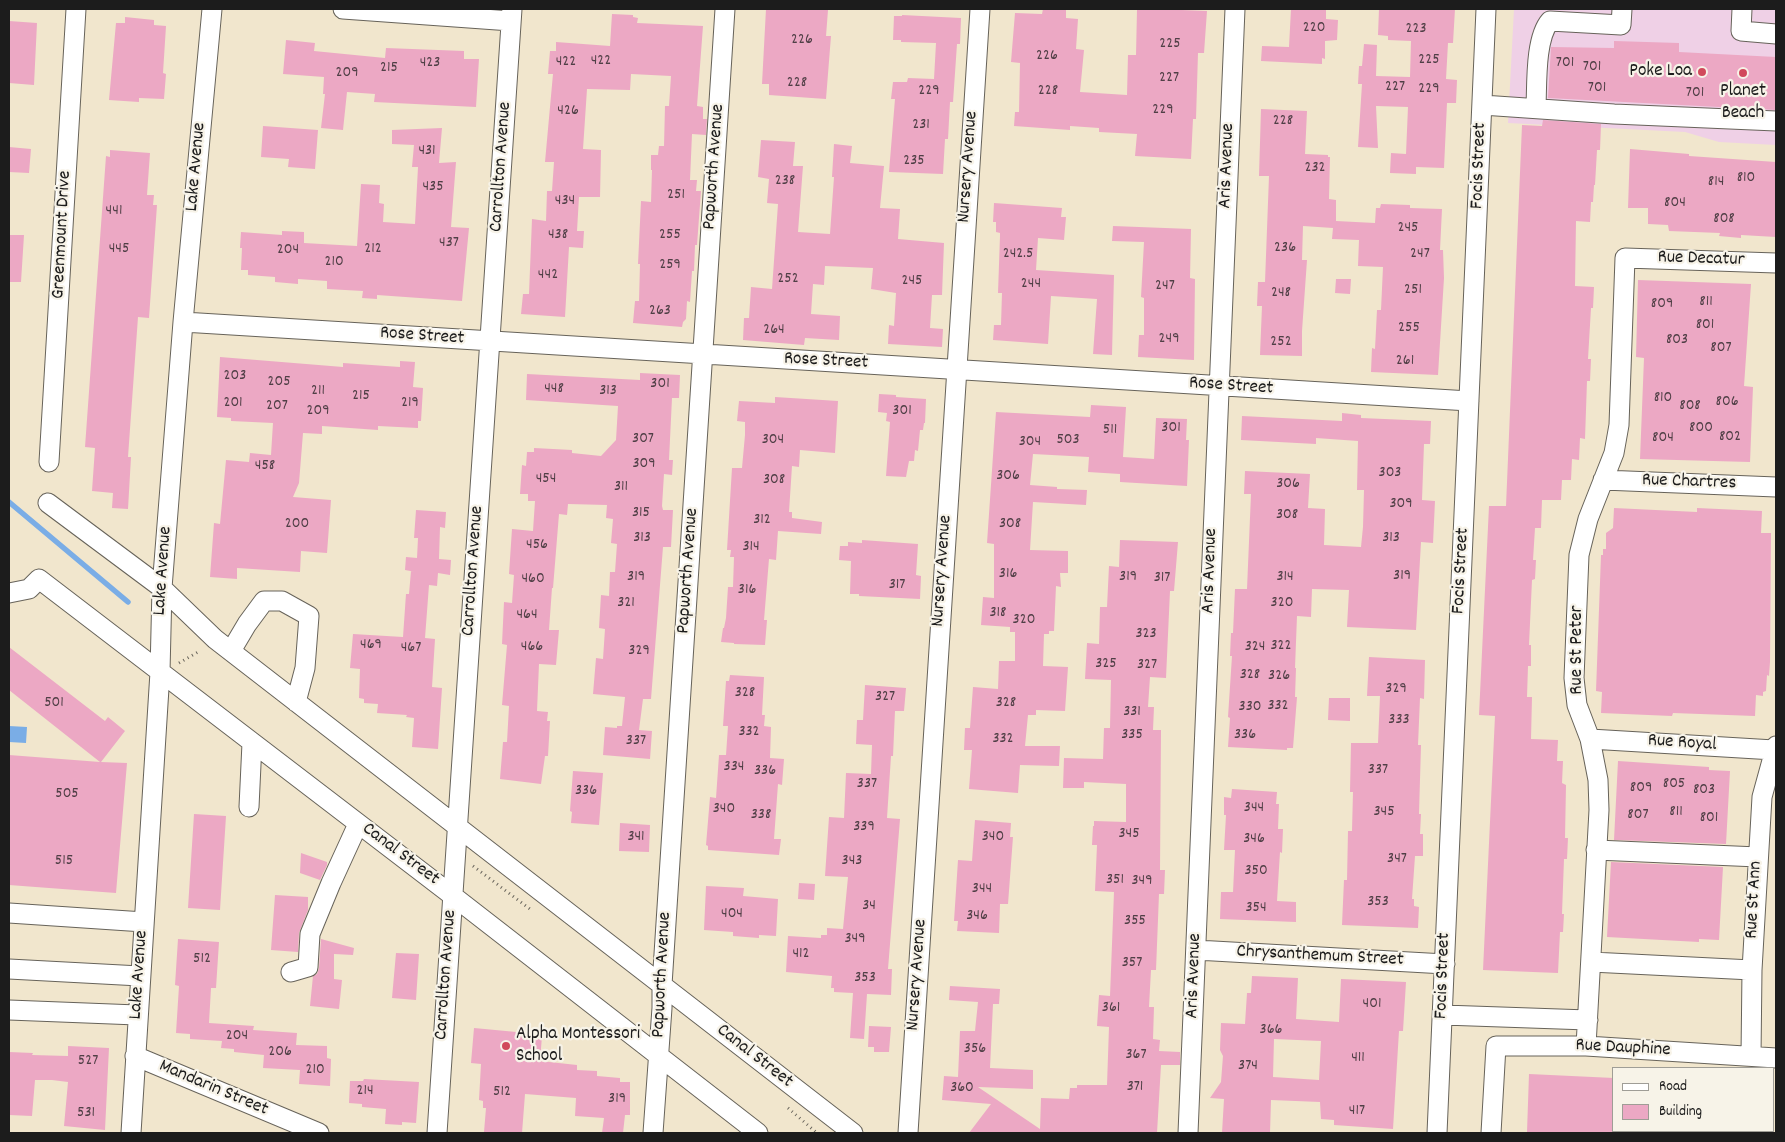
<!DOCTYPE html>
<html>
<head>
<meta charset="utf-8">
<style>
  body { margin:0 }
  #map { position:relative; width:1785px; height:1142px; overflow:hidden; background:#f1e6cd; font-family:Dekko,sans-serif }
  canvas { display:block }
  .frame { position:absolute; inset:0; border:10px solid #1c1c1c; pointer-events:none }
  .legend { position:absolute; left:1612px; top:1067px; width:162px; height:65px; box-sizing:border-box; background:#f7f3e8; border:1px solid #9f9d96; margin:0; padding:6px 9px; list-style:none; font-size:15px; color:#1c1c1c }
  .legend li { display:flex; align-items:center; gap:10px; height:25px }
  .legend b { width:25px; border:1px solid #9f9d96 }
</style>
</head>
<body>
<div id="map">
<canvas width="1785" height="1142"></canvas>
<div class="frame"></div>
<ul class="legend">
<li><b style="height:6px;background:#fff"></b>Road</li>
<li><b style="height:14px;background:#eca8c4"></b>Building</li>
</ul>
</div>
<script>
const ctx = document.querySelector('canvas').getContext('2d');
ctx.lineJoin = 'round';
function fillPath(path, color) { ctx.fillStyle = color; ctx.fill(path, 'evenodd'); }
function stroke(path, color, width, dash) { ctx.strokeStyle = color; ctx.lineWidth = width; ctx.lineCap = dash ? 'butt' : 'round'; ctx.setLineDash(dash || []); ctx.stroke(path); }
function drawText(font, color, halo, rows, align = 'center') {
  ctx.font = font + ' Dekko,sans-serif'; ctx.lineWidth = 4.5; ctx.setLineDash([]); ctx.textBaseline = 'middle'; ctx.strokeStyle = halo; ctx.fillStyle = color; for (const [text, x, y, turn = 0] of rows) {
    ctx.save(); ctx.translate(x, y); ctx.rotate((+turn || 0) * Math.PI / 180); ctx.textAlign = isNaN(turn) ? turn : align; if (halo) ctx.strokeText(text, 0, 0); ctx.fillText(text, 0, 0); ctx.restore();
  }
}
const built = new Path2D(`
  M1514 9H1776V145L1719 142 1685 132 1508 123Z`);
const water = new Path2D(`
  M9 726 27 727 26 743 9 742Z`);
const stream = new Path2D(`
  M9 502 128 602`);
const building = new Path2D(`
  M766 9 828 10 826 36H831L826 99 769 95V84H762Z
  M1043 9H1066V18L1078 19 1076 49 1084 50 1080 92 1127 95 1128 55H1136L1137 10 1156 9 1207 11 1204 53H1198L1196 119H1193L1191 159 1135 156 1137 134 1099 132V128L1070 126V130L1014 126 1015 112H1019L1020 63 1011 62 1015 13 1042 14Z
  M1291 9H1326V19L1338 20 1337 40 1325 41V59L1322 58V64L1261 61 1262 46 1289 47Z
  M1379 9H1455L1453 43H1448L1446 79 1457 80 1456 103H1447L1444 168 1416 167V174L1390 173 1391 153 1406 154 1408 107 1376 106 1378 148 1358 147 1362 84H1358L1359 66H1362L1364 44 1377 45 1376 76 1410 77 1411 41 1388 40V36L1378 35Z
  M612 14 633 15V17L638 18 637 23 703 26 697 106 703 107V119H707L706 135 692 134 690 180H697L696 191H701L697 245H695L694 271H692L690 302 687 301 686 319 683 322 682 327 633 323 635 301H639L640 264H638L641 201 651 202 652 170H651V155H658L659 146H664L665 106H669L671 76 631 74 630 90 587 89 583 149 601 150 600 197H579L577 231H584L583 248 569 247 565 317 521 314 523 294H529L532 219 546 221 547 191H552L554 162H545L553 74H548L550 51H556V42L610 46Z
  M902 15 961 18 960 44H957L953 102H950L948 139H945L943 174 889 172 895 99H891L893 82H907L908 78 934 79 936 43 901 42V40H893L894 16H902Z
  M125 17 154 20V25L166 26 163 73 166 74 164 99 139 98V102L109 100 116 23H125Z
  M9 21 37 23 34 85 9 83Z
  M286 40 315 43 314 51 385 58 386 48 464 51V59H479L476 107 374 102 375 94 347 92 343 130 321 128 325 94H323L324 77 283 74Z
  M1614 41 1679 43V52L1776 57V110L1548 98 1551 47 1614 48Z
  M1261 109 1307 111 1305 154 1328 155V157H1330L1329 199 1336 200V221L1375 223 1376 208H1380L1381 204 1410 205V208L1442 209 1440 250H1443L1444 278 1438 375 1371 372 1372 348 1375 349 1377 310H1381L1383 267 1358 266 1359 240 1332 239 1333 228 1303 226 1302 260H1307L1302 331V356L1260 355 1262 306H1257L1258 282H1265L1269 176H1259Z
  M1543 120 1601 124 1600 150H1597L1595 185H1594L1593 202H1591L1590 222 1576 221 1575 286 1594 287 1593 308H1591L1588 359H1591L1590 381H1587L1585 439 1580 438 1579 460 1572 459 1571 480H1562L1561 500H1542L1541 528H1535L1533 560H1536L1535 579 1532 580 1529 645H1531V666H1528L1527 697H1532L1531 739 1558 740 1557 761H1563L1562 783 1566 785 1565 838H1568L1567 859H1564L1562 914H1564L1563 932H1560L1558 973 1483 970 1495 716 1479 715 1489 506H1506L1522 125 1542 126Z
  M263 126 318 130 315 169 288 167 289 159 261 157Z
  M442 128 439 163 456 162 451 227 469 228 462 301 377 295V299L362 298 363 291 327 289V281L298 279V284L275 282V277L248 275V270H241L242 248H240L241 232 282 235V231L304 232V243L357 246 361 184 380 185 379 203 384 204 383 222 415 224 418 167H412L414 145 392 144V130Z
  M761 140 795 142 793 166H803L798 232 830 234 834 177H832L834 144 852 146 850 163 884 166 880 208 900 209 898 239 944 243 942 295H932L930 328 943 329 942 347 888 344 889 325 894 326 896 293 871 289 873 268 825 266 824 285 813 284 811 314 840 316 839 340 805 338 804 345 743 340 744 318H749L751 287 772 289 778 204 767 203 769 179 758 177Z
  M9 147 31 149 29 173 9 172Z
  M1630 149 1689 154V156L1776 162V237L1741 235V238L1719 236 1720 233 1669 231 1668 225 1648 224V208H1628Z
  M110 150 150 153 147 195H154L153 205H157L149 318 138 317 128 457H131L128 509 112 508 113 493 92 491 95 448 85 447 106 156 110 157Z
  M994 203 1062 208 1061 217H1066L1064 240 1038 238 1036 270 1114 275 1112 355 1093 354 1097 299 1051 296 1048 344 993 340 994 325H1001L1002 293H998L1000 236V233L996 232V222H993Z
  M1113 226 1191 229 1190 278 1195 279 1194 360 1138 357 1139 335H1144V298L1141 297 1144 242 1112 241Z
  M9 235H24L21 282H9Z
  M1336 279H1351L1350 294 1335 293Z
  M1638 280 1751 284 1744 386 1753 387 1750 462 1640 459 1644 358 1636 357Z
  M220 357 343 367V363L400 367V361L415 362 413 387 423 388 421 421H418V428L378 426V430L322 426V434L303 433 299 483 293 497 331 500 327 553 301 551 300 572 237 568V579L210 577 214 523 220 524 226 460 249 462 250 453 271 455 273 423 231 421V418L217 417Z
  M640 373 680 375 679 398H672L669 460H673L672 475 664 474 662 506 663 510H673L671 547H663L651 699H643L639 730 652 731 650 759 603 755 605 727 617 728V726H622L625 697 593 694 596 658 603 659 605 629 599 628 601 595 609 596 610 572H615L617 544 611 543 613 519 606 518 607 505 568 504 567 515 559 514 553 588H552L549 630H559L556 665 539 664 537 711 548 712 547 721H550L548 756H545L541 784 500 779 503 742H507L509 706 502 705 507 645 502 644 504 602 512 603 514 575 509 574 512 529 533 531 535 501H528V494H520L522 465 526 466 527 452H534V448L572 450V453L601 456 616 440 618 406 526 400 527 374 640 380Z
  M879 394 896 395V397L926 399 925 423H924L923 430H920L918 451 915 450 914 461H909L906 477 886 476 890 422 886 421 887 413 878 412Z
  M775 397 838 401 835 453 800 450 799 467 792 466 789 512H792V518L822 522 821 534 778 531 776 560 769 559 764 620H767L765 645 734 644V643L721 642 723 628H724L726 618 728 587H733L734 557H730L731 550H727L732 468H742L745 435V422L737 421 739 401 775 403Z
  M1091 405 1126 407 1123 457 1154 459 1156 418 1187 419 1186 440H1189L1187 486 1120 482V474L1088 472 1089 457 1033 454 1030 485 1057 487V489L1087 490 1086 505 1033 502 1030 550 1068 551V573H1060L1061 587 1056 586 1054 631H1049V634H1044L1043 666 1068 667 1065 711 1036 710V715H1028L1025 746H1060L1059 766 1020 765 1018 793 969 789 972 750H964L965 728H970L973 687 998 689 999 661H1015V632H1010V627L981 625 983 597 994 598V544L987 543 996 412 1090 417Z
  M1342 413 1361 415V418L1431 421 1430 444H1424L1422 500 1435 501 1433 543 1421 542 1416 630 1347 627 1349 590 1312 589 1311 617 1297 616 1295 668H1296L1295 697H1297L1293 748H1287V750L1228 747 1230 718 1228 717 1232 656H1230L1231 633H1233L1235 589H1247L1251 494H1244L1245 471 1310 474 1308 508 1325 509 1324 545 1361 547 1363 527 1364 490H1357L1358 441 1316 438V444L1241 440 1242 416 1342 421Z
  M1614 508 1697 512V508L1762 511 1761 533H1771L1770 662 1769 676 1767 675 1766 691 1763 692V696L1756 695 1755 716 1673 713 1672 716 1601 713 1602 692 1596 691 1601 555H1603V549H1606V533L1613 528Z
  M416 510 446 512 445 528 440 527 439 559 451 560 450 575 438 573 437 586 429 585 425 638 435 639 432 687 442 688 438 749 412 747 414 718 406 717 407 715 377 713 378 704 364 703V699L359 698 360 669 350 668 353 634 403 637 406 594H409L411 571 416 572 405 570 406 557 417 558 418 538H414Z
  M862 540 918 544 916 575 921 576 920 599 859 596V594H850L851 561 839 560 840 546H848V542L862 543Z
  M1120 540 1178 542 1174 591H1170L1166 678 1150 677 1148 707H1154L1153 730H1161L1160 870H1165L1164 894H1159L1156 970H1151L1149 1007H1154L1153 1039 1160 1040 1159 1051 1180 1052V1065H1161L1157 1133H969L991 1104 942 1100 944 1076 958 1077 960 1031H975L978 1002 949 1000 950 986 1000 989 999 1004H993L990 1068 1033 1070V1089L978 1087 1040 1129 1041 1098 1069 1099 1070 1088H1077V1085H1107L1109 1027 1097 1026 1099 995 1110 996 1114 892 1095 891 1097 845H1092L1093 826H1094V821L1126 822V784L1084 782V788H1063L1064 758 1103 759 1104 728H1110L1111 680 1085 679 1087 643 1099 644 1100 607H1107L1109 566 1119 567Z
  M9 647 105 721 108 717 125 731 101 762 127 763 116 893 9 885V755L100 762 9 690Z
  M1369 657 1425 660 1424 699 1420 698 1418 745H1421L1419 814H1421L1420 834H1423V856H1415L1412 899H1414V906L1419 907 1418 928 1342 925 1344 880H1347L1348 831H1352L1353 792H1350L1351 743H1378L1380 696H1367Z
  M730 675 764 677 762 715H765L764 726 771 727 770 758 784 759 782 785 778 784 774 839H781L779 855 708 850V846L706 845 710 797 716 798 719 755H726L728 726H723L726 681H729Z
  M865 685 906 688 904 711H895L893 756H891L887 818 900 819 888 969H892L891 995 867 994 864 1039 850 1038 853 993 834 992V988H831L832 976 786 972 788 936 821 938V935H827V928L843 929 848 877 825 876 829 817 844 818 846 773 871 774 872 745 856 744 857 720H863Z
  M1329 698H1350V721L1328 720Z
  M1618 761 1709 767V770L1730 771 1726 844 1614 840Z
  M573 771 603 773 599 825 571 823 572 812 570 811Z
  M1232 789 1277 792 1276 804H1279L1278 829H1283L1282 853 1280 852 1277 901 1296 902V922L1220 919 1221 892H1233L1235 850H1224L1226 815H1224V797L1231 798Z
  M194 814 226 816 220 910 188 908Z
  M975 820 1011 823 1010 837H1013L1008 904H1000L999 933 957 931 958 921H954L958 860 972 861Z
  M620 823 650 825 649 852 619 851Z
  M301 853 327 862V865L320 880 300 873Z
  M1611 862 1723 867 1719 940 1699 939V942L1607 937Z
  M799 883 815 884 814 900 798 899Z
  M706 886 744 888 743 896 778 899 776 936 759 935V938L733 936V932L704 930Z
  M275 895 308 897V910L299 933 298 952 271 950Z
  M178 939 219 942 216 988H211L209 1023 254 1026 253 1030 297 1033 296 1045 327 1046V1058L331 1059 330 1086 299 1084 300 1070 263 1068 264 1055 234 1052V1049L221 1048 222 1041 190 1039V1034L176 1033 179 986 175 985Z
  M321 939 354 948 353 955 334 954V979L342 980 339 1009 310 1006 313 976 317 974 319 968Z
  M396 953 419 954 416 1000 392 998Z
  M1252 976 1298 978 1296 1019 1339 1022 1341 979 1406 982 1403 1031H1399L1393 1129 1334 1125V1120L1321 1119 1320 1102 1271 1100 1270 1133H1222L1224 1099 1210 1098 1221 1082 1223 1056 1220 1050 1221 1023 1245 1024 1247 993H1251ZM1274 1039 1321 1041 1319 1080 1273 1077Z
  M869 1026 891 1027 889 1052H874V1047H868Z
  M474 1028 527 1033V1035L542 1036 540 1061 577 1065V1070L597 1071V1076L620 1078V1082H630V1115H625L623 1133H602L604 1118 575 1116 576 1098 525 1094 522 1133 484 1132 486 1108H483V1101L479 1100 481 1064 471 1063Z
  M68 1046 109 1048 105 1130 64 1126 68 1082 52 1080H35L32 1116 9 1115V1052L33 1053 32 1055 68 1056Z
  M1529 1074 1614 1078V1133L1527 1132Z
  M364 1079 419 1082 416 1123 402 1122V1125L385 1124 386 1109 362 1107V1104L349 1103 350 1081H363Z`);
const path = new Path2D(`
  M179 663 198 652
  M473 866 530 909
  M788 1108 817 1133`);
const minor = new Path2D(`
  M343 9 511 21
  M1742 9 1741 31 1776 34
  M1482 105 1614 114 1776 121
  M1536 108C1537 84 1535 38 1550 21L1621 25 1622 9
  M183 322 1469 401
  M49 462 76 9
  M1603 480 1776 487
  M48 503 162 588 215 639 853 1133
  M9 593 29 589 39 579 453 896 758 1133
  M231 651 247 624 264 601H282L309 616 305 668 296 702
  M1590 739 1774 750
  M249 807 252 743
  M1596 850 1758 857
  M9 913 144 922
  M1196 950 1445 964
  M1591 962 1752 970
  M9 969 140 976
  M291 972 308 967 310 934 331 883 358 824
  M9 1010 137 1015
  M1443 1015 1588 1020
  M1586 1046 1599 810 1598 780 1590 739 1577 705 1574 678 1579 555 1588 519 1614 453 1619 425 1625 258 1776 263
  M135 1056 319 1133
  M1751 1056 1752 970 1762 797 1776 746
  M131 1133 160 672 162 588 183 322 212 9
  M437 1133 512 9
  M653 1133 662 1008V985L725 9
  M908 1133 980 9
  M1188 1133 1235 9
  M1437 1133 1486 9
  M1491 1133 1496 1046H1586L1776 1058`);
const markers = [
  [1702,72,5,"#d1495b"],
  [1743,73,5,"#d1495b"],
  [506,1046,5,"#d1495b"]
];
const numberNames = [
  ["220",1314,29],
  ["223",1416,30],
  ["226",802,41],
  ["225",1170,45],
  ["226",1047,57],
  ["225",1429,61],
  ["422",601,62],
  ["422",566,63],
  ["423",430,64],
  ["701",1565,64],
  ["701",1592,68],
  ["215",389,69],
  ["209",347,74],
  ["227",1169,79],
  ["228",797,84],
  ["227",1395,88],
  ["701",1597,89],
  ["229",1429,90],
  ["229",929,92],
  ["228",1048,92],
  ["701",1695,94],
  ["229",1163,111],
  ["426",568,112],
  ["228",1283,122],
  ["231",921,126],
  ["431",427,152],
  ["235",914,162],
  ["232",1315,169],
  ["810",1746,179],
  ["238",785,182],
  ["814",1716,183],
  ["435",433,188],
  ["251",676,196],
  ["434",565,202],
  ["804",1675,204],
  ["441",114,212],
  ["808",1724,220],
  ["245",1408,229],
  ["438",558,236],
  ["255",670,236],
  ["437",449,244],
  ["236",1285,249],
  ["445",119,250],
  ["212",373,250],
  ["204",288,251],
  ["242.5",1018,255],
  ["247",1420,255],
  ["210",334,263],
  ["259",670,266],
  ["442",548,276],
  ["252",788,280],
  ["245",912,282],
  ["244",1031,285],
  ["247",1165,287],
  ["251",1413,291],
  ["248",1281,294],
  ["811",1706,303],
  ["809",1662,305],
  ["263",660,312],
  ["801",1705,326],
  ["255",1409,329],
  ["264",774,331],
  ["249",1169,340],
  ["803",1677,341],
  ["252",1281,343],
  ["807",1721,349],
  ["261",1405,362],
  ["203",235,377],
  ["205",279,383],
  ["301",660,385],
  ["448",554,390],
  ["211",318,392],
  ["313",608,392],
  ["215",361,397],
  ["810",1663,399],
  ["806",1727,403],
  ["201",233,404],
  ["219",410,404],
  ["207",277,407],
  ["808",1690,407],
  ["209",318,412],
  ["301",902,412],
  ["301",1171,429],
  ["800",1701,429],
  ["511",1110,431],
  ["802",1730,438],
  ["804",1663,439],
  ["307",643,440],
  ["304",773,441],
  ["503",1068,441],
  ["304",1030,443],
  ["309",644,465],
  ["458",265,467],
  ["303",1390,474],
  ["306",1008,477],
  ["454",546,480],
  ["308",774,481],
  ["306",1288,485],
  ["311",621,488],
  ["309",1401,505],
  ["315",641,514],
  ["308",1287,516],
  ["312",762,521],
  ["200",297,525],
  ["308",1010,525],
  ["313",642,539],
  ["313",1391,539],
  ["456",537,546],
  ["314",751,548],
  ["316",1008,575],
  ["319",1402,577],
  ["319",636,578],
  ["319",1128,578],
  ["314",1285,578],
  ["317",1162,579],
  ["460",533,580],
  ["317",897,586],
  ["316",747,591],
  ["321",626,604],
  ["320",1282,604],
  ["318",998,614],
  ["464",527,616],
  ["320",1024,621],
  ["323",1146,635],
  ["469",371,646],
  ["322",1281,647],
  ["466",532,648],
  ["324",1255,648],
  ["467",411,649],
  ["329",639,652],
  ["325",1106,665],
  ["327",1147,666],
  ["328",1250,676],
  ["326",1279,677],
  ["329",1396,690],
  ["328",745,694],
  ["327",885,698],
  ["501",54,704],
  ["328",1006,704],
  ["332",1278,707],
  ["330",1250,708],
  ["331",1132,713],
  ["333",1399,721],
  ["332",749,733],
  ["335",1132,736],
  ["336",1245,736],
  ["332",1003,740],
  ["337",636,742],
  ["334",734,768],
  ["337",1378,771],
  ["336",765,772],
  ["337",867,785],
  ["805",1674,785],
  ["809",1641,789],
  ["803",1704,791],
  ["336",586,792],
  ["505",67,795],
  ["344",1254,809],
  ["340",724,810],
  ["345",1384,813],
  ["811",1676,813],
  ["338",761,816],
  ["807",1638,816],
  ["801",1709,819],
  ["339",864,828],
  ["345",1129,835],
  ["341",636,838],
  ["340",993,838],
  ["346",1254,840],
  ["347",1397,860],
  ["515",64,862],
  ["343",852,862],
  ["350",1256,872],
  ["351",1115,881],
  ["349",1142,882],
  ["344",982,890],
  ["353",1378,903],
  ["34",869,907],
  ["354",1256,909],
  ["404",732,915],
  ["346",977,917],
  ["355",1135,922],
  ["349",855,940],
  ["412",801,955],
  ["512",202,960],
  ["357",1132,964],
  ["353",865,979],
  ["401",1372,1005],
  ["361",1111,1009],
  ["366",1271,1031],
  ["204",237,1037],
  ["356",975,1050],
  ["206",280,1053],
  ["367",1136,1056],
  ["411",1358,1059],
  ["527",88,1062],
  ["374",1248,1067],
  ["210",315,1071],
  ["371",1135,1088],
  ["360",962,1089],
  ["214",365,1092],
  ["512",502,1093],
  ["319",617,1100],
  ["417",1357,1112],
  ["531",86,1114]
];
const poiNames = [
  ["Poke Loa",1692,72],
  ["Planet",1743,92,"center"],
  ["Beach",1743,114,"center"],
  ["Alpha Montessori",516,1035,"left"],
  ["School",516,1057,"left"]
];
const streetNames = [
  ["Aris Avenue",1228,166,-88],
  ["Focis Street",1480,166,-88],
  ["Lake Avenue",197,167,-85],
  ["Carrollton Avenue",502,167,-86],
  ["Papworth Avenue",715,167,-86],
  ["Nursery Avenue",969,167,-86],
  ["Greenmount Drive",63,235,-87],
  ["Rue Decatur",1701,260,2],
  ["Rose Street",422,337,4],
  ["Rose Street",826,362,3],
  ["Rose Street",1231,387,4],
  ["Rue Chartres",1689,483,2],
  ["Lake Avenue",164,571,-86],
  ["Carrollton Avenue",474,571,-86],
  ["Papworth Avenue",689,571,-86],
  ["Nursery Avenue",943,571,-86],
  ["Aris Avenue",1211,571,-88],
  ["Focis Street",1462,571,-87],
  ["Rue St Peter",1578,650,-90],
  ["Rue Royal",1682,744,4],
  ["Canal Street",400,855,37],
  ["Rue St Ann",1755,900,-87],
  ["Chrysanthemum Street",1320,957,3],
  ["Lake Avenue",140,975,-86],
  ["Carrollton Avenue",447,975,-86],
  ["Papworth Avenue",663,975,-87],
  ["Nursery Avenue",918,975,-86],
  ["Aris Avenue",1195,976,-88],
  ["Focis Street",1444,976,-88],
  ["Rue Dauphine",1623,1049,3],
  ["Canal Street",754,1057,38],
  ["Mandarin Street",213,1089,23]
];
fillPath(built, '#efd0e6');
fillPath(water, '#7aade6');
stroke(stream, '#7aade6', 5.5);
fillPath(building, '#eca8c4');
stroke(minor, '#67635a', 21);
stroke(path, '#67635a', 3, [1, 4]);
stroke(minor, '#fff', 19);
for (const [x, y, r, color] of markers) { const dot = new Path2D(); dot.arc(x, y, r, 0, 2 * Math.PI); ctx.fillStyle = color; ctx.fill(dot); stroke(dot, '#f7f3e8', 2); }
drawText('16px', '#503f46', null, numberNames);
drawText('19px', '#1c1c1c', '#f7f3e8', poiNames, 'right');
drawText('19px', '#1c1c1c', '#f7f3e8', streetNames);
</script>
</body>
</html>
